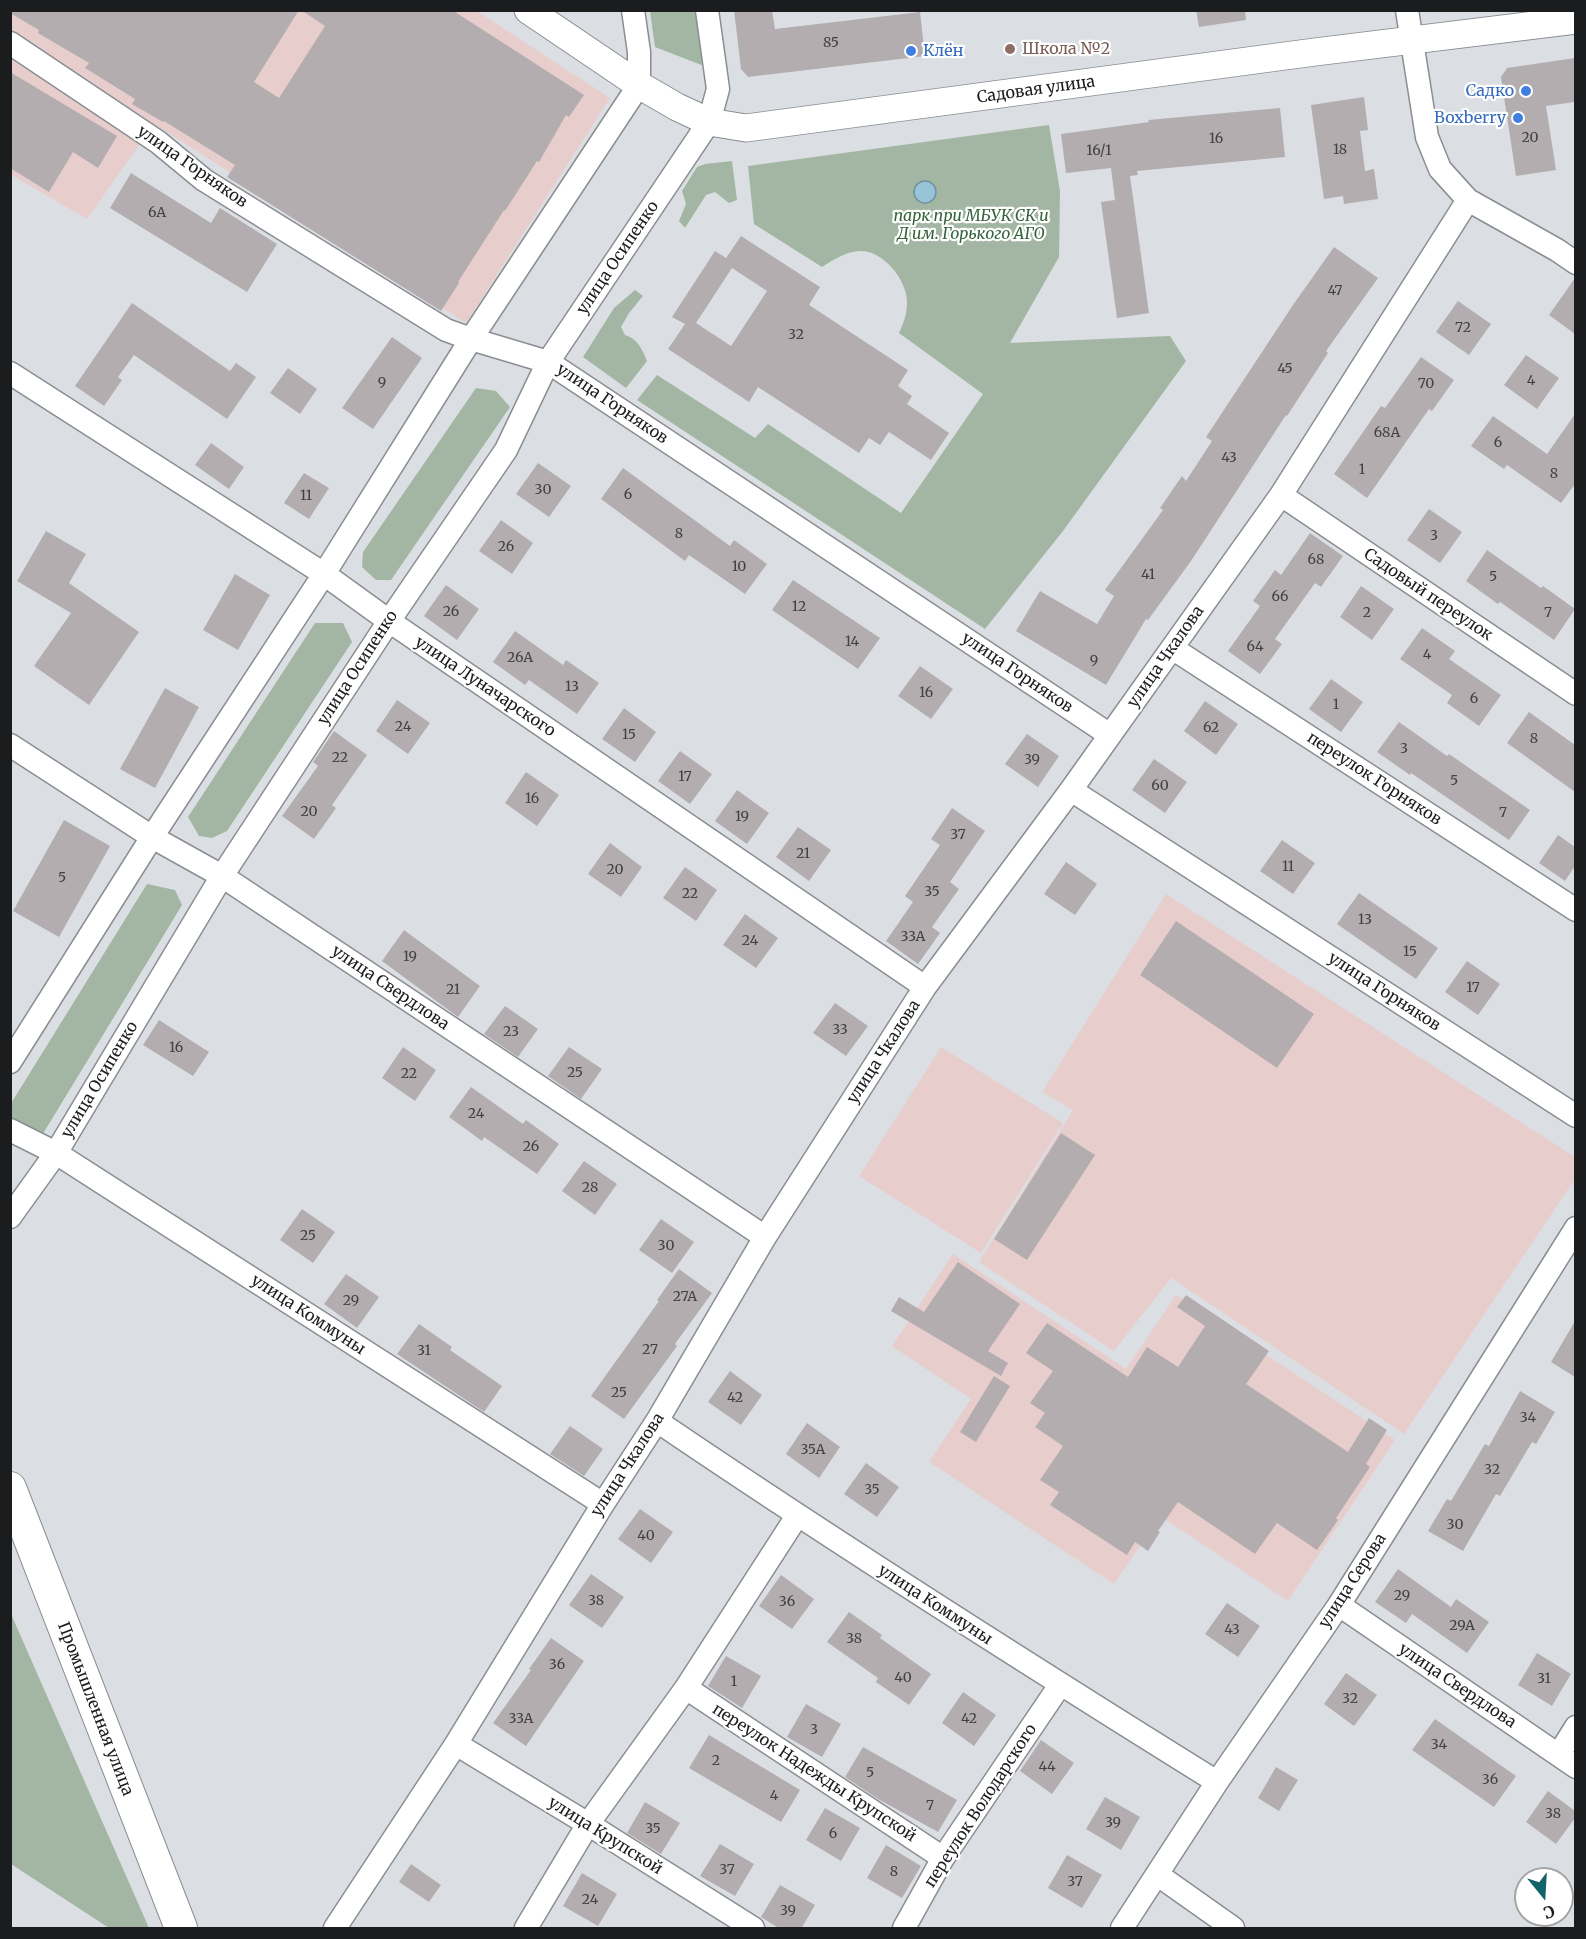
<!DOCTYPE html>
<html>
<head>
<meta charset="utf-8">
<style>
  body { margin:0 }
  #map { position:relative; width:1586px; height:1939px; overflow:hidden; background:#dbdfe4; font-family:Merriweather,serif }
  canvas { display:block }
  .frame { position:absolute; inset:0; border:12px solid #1b1c1e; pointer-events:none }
  .north { position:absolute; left:1514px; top:1867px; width:60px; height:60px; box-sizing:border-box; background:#fff; border:2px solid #a4a4a5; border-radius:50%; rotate:162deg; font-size:16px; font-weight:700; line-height:24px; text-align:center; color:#1b1c1e }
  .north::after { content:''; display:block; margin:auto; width:21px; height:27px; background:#14636a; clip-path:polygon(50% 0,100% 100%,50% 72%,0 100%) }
</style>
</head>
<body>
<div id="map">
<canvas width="1586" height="1939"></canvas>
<div class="frame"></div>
<div class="north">С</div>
</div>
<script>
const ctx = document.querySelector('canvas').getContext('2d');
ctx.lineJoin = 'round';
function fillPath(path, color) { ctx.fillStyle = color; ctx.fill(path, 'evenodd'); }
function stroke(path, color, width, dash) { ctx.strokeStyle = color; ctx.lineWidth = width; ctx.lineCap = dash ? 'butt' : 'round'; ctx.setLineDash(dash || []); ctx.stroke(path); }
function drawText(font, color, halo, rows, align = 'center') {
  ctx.font = font + ' Merriweather,serif'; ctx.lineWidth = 4.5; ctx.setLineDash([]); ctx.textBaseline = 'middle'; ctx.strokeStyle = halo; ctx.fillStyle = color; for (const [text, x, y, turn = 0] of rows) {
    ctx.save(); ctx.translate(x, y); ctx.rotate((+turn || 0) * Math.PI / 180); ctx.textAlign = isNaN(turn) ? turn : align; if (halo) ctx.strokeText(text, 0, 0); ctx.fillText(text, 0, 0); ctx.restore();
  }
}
const industrial = new Path2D(`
  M11 11H477L610 98 466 323 154 124 87 219 11 175Z
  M1166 894 1575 1157V1179L1404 1434 1171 1278 1114 1351 979 1262 1073 1110 1042 1092Z
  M941 1047 1063 1123 981 1253 859 1176Z
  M953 1254 1126 1369 1176 1295 1395 1440 1288 1601 1160 1516 1114 1584 929 1462 971 1399 892 1346Z`);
const green = new Path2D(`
  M650 11H696L704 66 655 47Z
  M1049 125 1060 191 1059 257 1010 343 1170 336 1186 361 1063 531 985 629 637 400 657 375 755 438 768 424 901 513 983 394 899 333C904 322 907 314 907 302 907 280 883 250 860 251 847 251 833 260 822 267L754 224 748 166Z
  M732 161 737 200 729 203 715 192 706 195 685 228 679 221 686 204 682 191 697 167 705 164Z
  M635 290 643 296 629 313 621 327 625 335C638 339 642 349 647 361L626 388 583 357 614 308Z
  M476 388 496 391 510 407 391 580H376L362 567 363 552Z
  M315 623H343L352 642 227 831 212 838 199 836 188 817Z
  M147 884 175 890 182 905 41 1137 11 1119 10 1105Z
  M10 1614H11L149 1928H109L11 1864Z`);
const water = new Path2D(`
  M914 192a11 11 0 1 1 22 0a11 11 0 1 1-22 0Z`);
const building = new Path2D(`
  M10 10H299L254 82 279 98 325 26 301 10H452L584 95 569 117 566 115 539 162 537 161 505 211 504 210 458 282 459 283 441 311 227 177 235 165 164 121 163 122 132 104 135 99 85 68 89 63 38 33 39 30 10 13Z
  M734 10H772L775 29 920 12 925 56 748 77 741 69Z
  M1196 10H1245L1246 20 1199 27Z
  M1575 58V102L1546 106 1556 170 1516 176 1501 77 1507 68Z
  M10 72 117 136 98 168 73 152 49 192 10 168Z
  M1364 97 1368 130 1360 131 1365 171 1374 169 1378 199 1344 204 1343 196 1324 199 1311 105Z
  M1280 108 1285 157 1137 171 1138 175 1130 176 1149 313 1117 318 1101 202 1115 200 1111 168 1066 173 1061 134 1149 122 1148 120Z
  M131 173 211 223 220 208 277 244 247 292 110 208Z
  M741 236 820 287 809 305 908 370 898 386 912 396 907 404 949 433 931 460 889 432 880 445 869 438 859 453 758 387 749 402 668 349 685 324 672 317 715 251 726 258ZM732 268 767 291 731 346 696 323Z
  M1334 247 1378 278 1326 351 1328 353 1287 416 1286 415 1191 561 1148 620 1146 619 1106 685 1016 631 1040 591 1097 624 1114 596 1105 590 1163 510 1160 508 1182 476 1186 481 1212 441 1206 437 1293 305Z
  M1575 278V334L1549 315Z
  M1458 301 1491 324 1469 355 1436 332Z
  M132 303 230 371 236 363 256 377 227 419 134 355 118 377 122 380 104 406 75 386Z
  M392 337 422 358 373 429 342 408Z
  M1526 355 1559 378 1537 409 1504 385Z
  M1421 357 1454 380 1432 411 1429 409 1367 498 1334 474 1381 406 1385 408Z
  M288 368 317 389 300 414 270 393Z
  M1575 414V484L1561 503 1507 465 1504 469 1471 446 1493 416 1547 454Z
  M211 443 244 467 229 489 195 465Z
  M538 463 571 486 549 517 516 494Z
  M623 468 730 546 734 540 767 564 745 594 689 555 685 561 601 499Z
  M304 473 329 488 309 519 284 503Z
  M1429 509 1462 532 1440 563 1407 540Z
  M501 520 533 543 512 574 479 551Z
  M46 531 86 554 69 583 139 632 89 705 34 666 71 613 17 581Z
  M1310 533 1343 556 1321 587 1315 583 1275 639 1282 644 1260 674 1228 651 1260 606 1253 601 1275 570 1281 575Z
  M1487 550 1541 588 1543 586 1575 609 1554 640 1500 602 1498 604 1466 581Z
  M235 574 270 595 238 650 203 630Z
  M793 580 880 638 858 669 772 610Z
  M446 585 479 609 457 640 424 616Z
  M1361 586 1394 609 1372 640 1340 617Z
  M1422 628 1455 651 1449 659 1501 695 1479 726 1447 703 1452 695 1400 659Z
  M515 631 563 665 566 660 599 683 577 714 529 680 525 685 493 662Z
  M920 666 953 689 931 719 898 696Z
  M1331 679 1363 702 1341 732 1309 709Z
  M165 688 199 707 155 788 120 769Z
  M397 700 430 723 408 754 376 731Z
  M1205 701 1238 724 1216 755 1184 731Z
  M624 708 656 732 635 762 602 739Z
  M1529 712 1575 745V792L1507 743Z
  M1399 722 1447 756 1449 754 1530 810 1509 840 1411 773 1410 775 1377 752Z
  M334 731 367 755 332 805 336 808 314 839 282 816 318 766 313 762Z
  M1027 734 1059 756 1038 787 1005 764Z
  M680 751 712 774 690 804 658 781Z
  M1154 759 1187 782 1165 813 1132 790Z
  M526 772 559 795 537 826 505 803Z
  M737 790 769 813 747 844 715 821Z
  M952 808 985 831 950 882 959 889 932 927 940 933 918 964 886 941 913 902 905 896 940 845 931 839Z
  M64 820 110 846 59 937 13 911Z
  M798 827 831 850 809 881 776 857Z
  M1558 835 1575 847V866L1565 881 1539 863Z
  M1282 840 1315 863 1293 894 1260 871Z
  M610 843 642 867 621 897 588 874Z
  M1066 862 1097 884 1075 915 1044 894Z
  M685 867 717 890 696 921 663 898Z
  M1359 893 1438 948 1416 979 1337 924Z
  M745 914 778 938 756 968 723 945Z
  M1176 921 1314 1014 1277 1068 1140 975Z
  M404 930 480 986 458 1017 382 961Z
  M1467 961 1500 984 1478 1015 1445 992Z
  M835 1003 868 1026 846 1056 813 1033Z
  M505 1006 538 1029 518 1057 484 1034Z
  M159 1020 209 1052 193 1076 143 1045Z
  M403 1047 436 1070 415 1101 382 1078Z
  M569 1047 602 1069 581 1099 548 1076Z
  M471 1087 523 1124 526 1120 559 1144 537 1174 484 1137 482 1141 449 1117Z
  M1061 1133 1095 1155 1027 1260 994 1239Z
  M584 1161 617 1184 595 1215 562 1191Z
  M302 1209 335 1232 313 1263 280 1240Z
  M661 1219 694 1242 672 1273 639 1250Z
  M958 1262 1020 1304 988 1351 1008 1363 1001 1376 891 1311 899 1297 924 1312Z
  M679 1269 712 1293 675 1344 677 1346 624 1419 591 1396 659 1301 657 1300Z
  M346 1274 379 1297 357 1328 324 1304Z
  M1186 1295 1269 1351 1246 1384 1348 1452 1369 1418 1387 1430 1366 1464 1370 1467 1336 1518 1338 1520 1317 1550 1277 1523 1255 1554 1178 1502 1158 1531 1160 1532 1148 1551 1135 1542 1127 1555 1050 1505 1059 1492 1040 1480 1063 1446 1035 1427 1045 1413 1030 1403 1053 1371 1026 1353 1047 1323 1128 1377 1147 1347 1178 1367 1205 1326 1177 1307Z
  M1575 1321V1377L1551 1362Z
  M419 1324 452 1347 450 1350 502 1386 484 1412 397 1354Z
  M730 1371 762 1395 741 1425 708 1402Z
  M994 1376 1010 1386 976 1442 960 1432Z
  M1520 1391 1555 1412 1536 1444 1532 1442 1500 1496 1496 1494 1463 1551 1428 1531 1447 1499 1451 1501 1485 1444 1489 1446Z
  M807 1423 840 1447 819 1478 786 1454Z
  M570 1426 603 1449 584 1476 550 1454Z
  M866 1463 899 1487 877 1517 844 1494Z
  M640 1509 673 1532 651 1563 618 1539Z
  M1398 1569 1451 1607 1456 1599 1489 1622 1467 1653 1412 1614 1406 1623 1375 1602Z
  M591 1574 624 1597 602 1628 569 1605Z
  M781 1575 814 1599 792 1629 759 1606Z
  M1227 1603 1260 1626 1238 1657 1205 1634Z
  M849 1612 882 1635 880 1638 931 1674 909 1705 876 1682 878 1678 827 1642Z
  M551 1638 584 1661 526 1746 493 1723 531 1670 529 1669Z
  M1537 1653 1571 1674 1552 1706 1518 1685Z
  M726 1656 761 1676 742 1708 708 1686Z
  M1346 1673 1377 1695 1354 1726 1324 1704Z
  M963 1692 996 1715 974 1746 942 1723Z
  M806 1704 841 1724 822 1757 787 1737Z
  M1435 1719 1516 1776 1494 1807 1412 1750Z
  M709 1735 800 1790 781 1822 689 1768Z
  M1041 1740 1074 1763 1052 1794 1020 1771Z
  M863 1747 957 1800 938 1832 878 1799 845 1777Z
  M1276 1767 1298 1780 1279 1811 1258 1798Z
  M1548 1791 1575 1811V1818L1556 1844 1526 1822Z
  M1105 1797 1140 1817 1121 1850 1086 1829Z
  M645 1802 680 1823 661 1854 627 1833Z
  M825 1808 860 1828 841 1861 806 1840Z
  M720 1844 754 1864 735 1896 700 1876Z
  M886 1845 921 1866 902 1898 867 1878Z
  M1067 1855 1102 1875 1082 1908 1048 1888Z
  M411 1864 441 1885 429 1902 399 1882Z
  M582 1873 617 1894 598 1926 563 1906Z
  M780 1885 815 1905 801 1929H780L761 1917Z`);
const minor = new Path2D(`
  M1407 10 1427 137 1440 169 1468 200 1557 250 1576 263
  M10 43 158 142 204 180 446 330 471 339 548 362 1110 735
  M10 373 324 574 389 621 925 987
  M1281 495 1576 694
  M1172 648 1576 910
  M10 745 152 837 222 876 765 1237
  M1071 790 1576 1116
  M10 1062 152 837 324 574 471 339 639 85V52L633 10
  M10 1130 56 1153 603 1504
  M10 1217 56 1153 222 876 389 621 506 450 548 362 709 122 718 89 707 10
  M657 1421C841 1546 1029 1665 1217 1782
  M1339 1605 1576 1767
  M686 1688 943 1858
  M456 1744 588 1824 753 1928
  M1559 1754 1576 1727
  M1158 1875 1233 1928
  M335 1928 456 1744 603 1504 657 1421 765 1237 925 987 1071 790 1281 495 1468 200
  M526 1928 588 1824 686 1688 797 1516
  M904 1928 943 1858 1060 1685
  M1122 1928 1217 1782 1339 1605 1576 1228`);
const tertiary = new Path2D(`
  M528 10 639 85 677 107 709 122 746 128 1315 52 1576 20`);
const secondary = new Path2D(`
  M10 1488 181 1928`);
const markers = [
  [1010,49,6,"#8d6e63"],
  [911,51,6,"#3f7fe0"],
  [1526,91,6,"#3f7fe0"],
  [1518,118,6,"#3f7fe0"]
];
const numberNames = [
  ["85",831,43],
  ["20",1530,138],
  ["16",1216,139],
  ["18",1340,150],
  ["16/1",1099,151],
  ["6А",157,213],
  ["47",1335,291],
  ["72",1463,328],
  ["32",796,335],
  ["45",1285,369],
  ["4",1531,381],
  ["9",382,383],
  ["70",1426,384],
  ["68А",1387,433],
  ["6",1498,443],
  ["43",1229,458],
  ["1",1362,470],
  ["8",1554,474],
  ["30",543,490],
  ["6",628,495],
  ["11",306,496],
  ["8",679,534],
  ["3",1434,536],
  ["26",506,547],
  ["68",1316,560],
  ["10",739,567],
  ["41",1148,575],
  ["5",1493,577],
  ["66",1280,597],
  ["12",799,607],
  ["26",451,612],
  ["2",1367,613],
  ["7",1548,613],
  ["14",852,642],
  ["64",1255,647],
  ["4",1427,655],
  ["26А",520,658],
  ["9",1094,661],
  ["13",572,687],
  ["16",926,693],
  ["6",1474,699],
  ["1",1336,705],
  ["24",403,727],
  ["62",1211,728],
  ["15",629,735],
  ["8",1534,739],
  ["3",1404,749],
  ["22",340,758],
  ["39",1032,760],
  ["17",685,777],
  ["5",1454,781],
  ["60",1160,786],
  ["16",532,799],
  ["20",309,812],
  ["7",1503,813],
  ["19",742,817],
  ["37",958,835],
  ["21",803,854],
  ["11",1288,867],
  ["20",615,870],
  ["5",62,878],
  ["35",932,892],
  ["22",690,894],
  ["13",1365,920],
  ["33А",913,937],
  ["24",750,941],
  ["15",1410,952],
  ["19",410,957],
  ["17",1473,988],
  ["21",453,990],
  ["33",840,1030],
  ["23",511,1032],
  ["16",176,1048],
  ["25",575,1073],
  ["22",409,1074],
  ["24",476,1114],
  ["26",531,1147],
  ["28",590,1188],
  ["25",308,1236],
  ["30",666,1246],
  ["27А",685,1297],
  ["29",351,1301],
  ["27",650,1350],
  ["31",424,1351],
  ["25",619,1393],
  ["42",735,1398],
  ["34",1528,1418],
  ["35А",813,1450],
  ["32",1492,1470],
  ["35",872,1490],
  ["30",1455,1525],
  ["40",646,1536],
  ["29",1402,1596],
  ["38",596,1601],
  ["36",787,1602],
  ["29А",1462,1626],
  ["43",1232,1630],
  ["38",854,1639],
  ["36",557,1665],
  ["40",903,1678],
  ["31",1544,1679],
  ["1",734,1682],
  ["32",1350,1699],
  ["33А",521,1719],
  ["42",969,1719],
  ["3",814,1730],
  ["34",1439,1745],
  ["2",716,1761],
  ["44",1047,1767],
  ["5",870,1773],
  ["36",1490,1780],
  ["4",774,1796],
  ["7",930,1806],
  ["38",1553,1814],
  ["39",1113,1823],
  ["35",653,1829],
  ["6",833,1834],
  ["37",727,1870],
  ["8",894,1872],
  ["37",1075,1882],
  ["24",590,1900],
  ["39",788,1911]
];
const educationNames = [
  ["Школа №2",1022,49]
];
const shopNames = [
  ["Клён",923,51,"left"],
  ["Садко",1514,91],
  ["Boxberry",1506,118]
];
const streetNames = [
  ["Садовая улица",1036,90,-8],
  ["улица Горняков",192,167,35],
  ["улица Осипенко",618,258,-56],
  ["улица Горняков",612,404,34],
  ["Садовый переулок",1428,595,34],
  ["улица Чкалова",1166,657,-55],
  ["улица Осипенко",358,668,-57],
  ["улица Горняков",1017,673,34],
  ["улица Луначарского",485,687,34],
  ["переулок Горняков",1374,779,33],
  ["улица Свердлова",390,988,34],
  ["улица Горняков",1384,992,33],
  ["улица Чкалова",884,1052,-57],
  ["улица Осипенко",100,1080,-59],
  ["улица Коммуны",308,1315,33],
  ["улица Чкалова",628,1465,-57],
  ["улица Серова",1353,1581,-57],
  ["улица Коммуны",935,1605,33],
  ["улица Свердлова",1457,1686,34],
  ["Промышленная улица",95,1709,69],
  ["переулок Надежды Крупской",814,1773,33],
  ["переулок Володарского",981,1806,-57],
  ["улица Крупской",605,1836,32]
];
const parkNames = [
  ["парк при МБУК СК и",971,216],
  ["Д им. Горького АГО",971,234]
];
fillPath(industrial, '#e8cdcd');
fillPath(green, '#a2b6a3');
fillPath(water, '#97c5d7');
stroke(water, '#7292a0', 1.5);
fillPath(building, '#b3adb0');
stroke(minor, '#8a8e92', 25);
stroke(tertiary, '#8a8e92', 29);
stroke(secondary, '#8a8e92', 34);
stroke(minor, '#fff', 22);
stroke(tertiary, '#fff', 27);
stroke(secondary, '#fff', 32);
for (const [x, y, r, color] of markers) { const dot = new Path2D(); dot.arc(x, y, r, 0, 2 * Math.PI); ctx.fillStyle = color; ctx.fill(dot); stroke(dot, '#fff', 2); }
drawText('14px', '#414042', null, numberNames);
drawText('16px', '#785e54', '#fff', educationNames, 'left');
drawText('16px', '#366cbe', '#fff', shopNames, 'right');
drawText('16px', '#1b1c1e', '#fff', streetNames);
drawText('italic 16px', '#356339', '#fff', parkNames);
</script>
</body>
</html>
